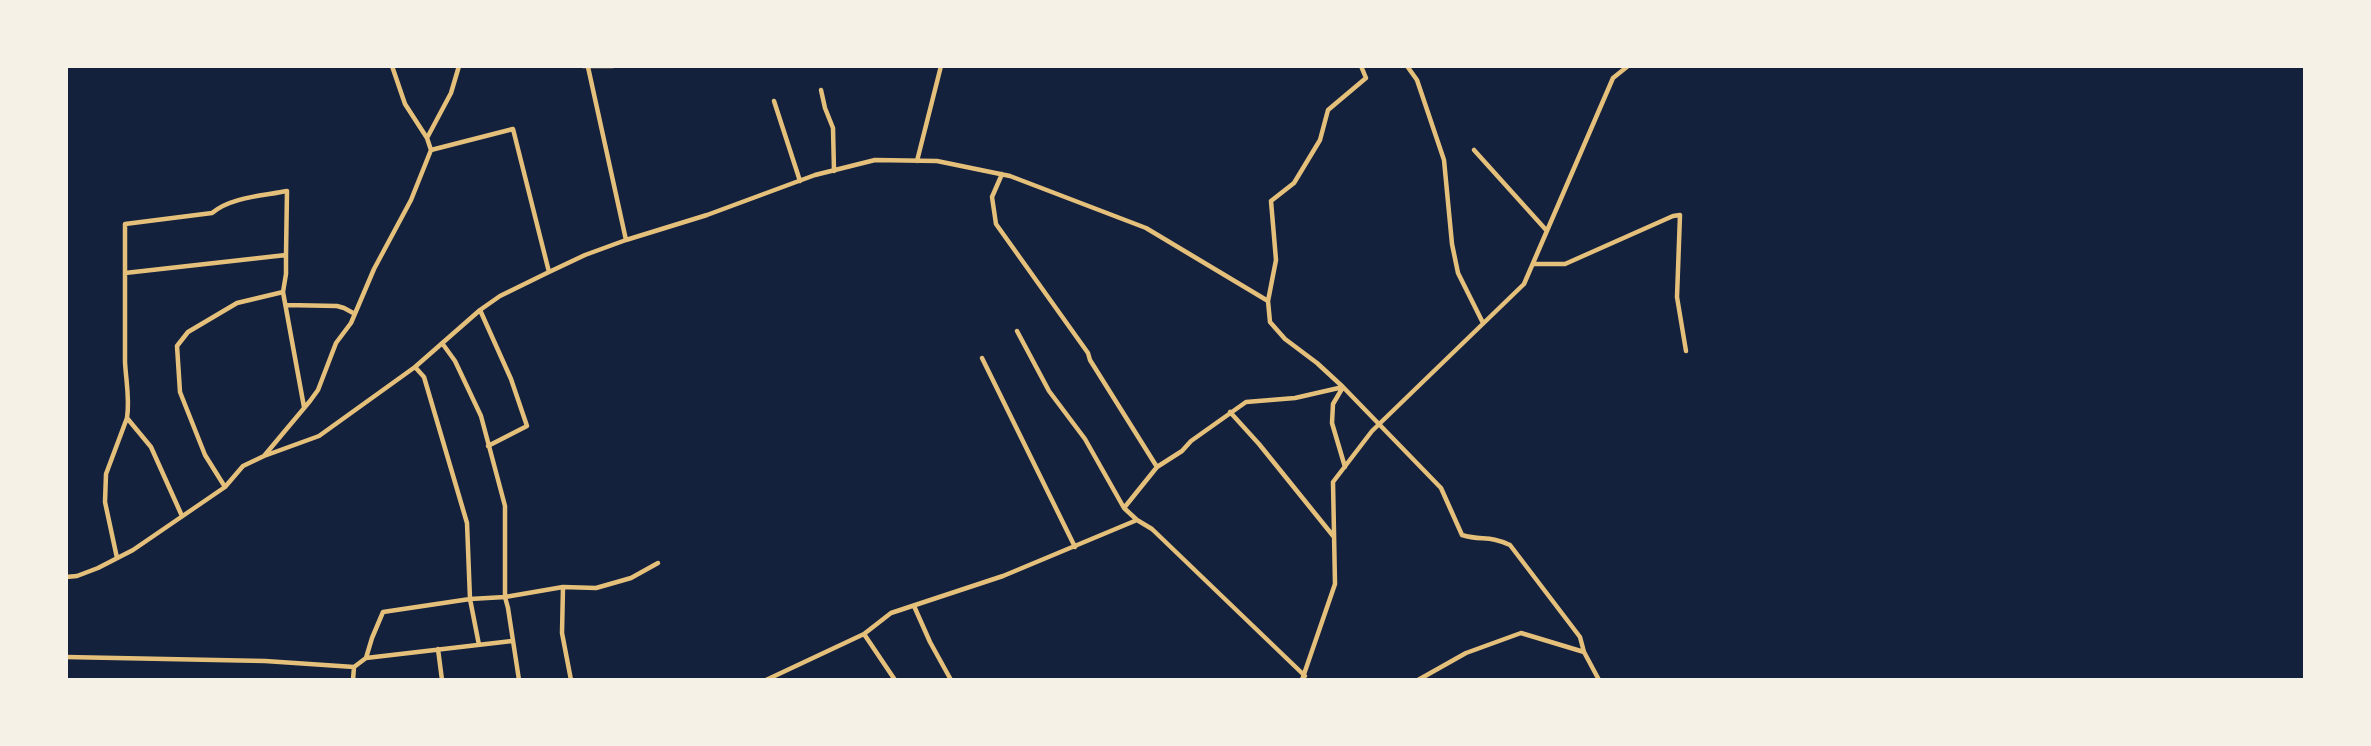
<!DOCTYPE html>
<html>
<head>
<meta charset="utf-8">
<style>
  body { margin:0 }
  #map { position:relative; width:2371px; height:746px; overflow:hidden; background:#14213d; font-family:"Nunito Sans",sans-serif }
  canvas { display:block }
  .frame { position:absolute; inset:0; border:68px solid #f6f1e7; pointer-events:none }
</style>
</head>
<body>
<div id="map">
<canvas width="2371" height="746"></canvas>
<div class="frame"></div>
</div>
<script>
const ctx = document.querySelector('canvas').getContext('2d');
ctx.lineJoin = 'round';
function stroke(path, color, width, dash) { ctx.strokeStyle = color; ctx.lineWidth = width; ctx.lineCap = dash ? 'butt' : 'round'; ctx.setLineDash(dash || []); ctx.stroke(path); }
const minor = new Path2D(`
  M392 66 405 104 427 138
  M583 66H613
  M1361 66 1366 78 1328 110 1320 140 1294 183 1271 201 1276 260 1268 301 1270 322 1285 339 1317 363 1343 387 1441 488 1462 535C1482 541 1489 535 1510 545L1580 637 1584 652
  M1407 66 1417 80 1444 160 1452 244 1458 273 1483 323
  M588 67 626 240
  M821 90 825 108 833 128 834 171
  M774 101 800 181
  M431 150 513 129 549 272
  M1474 150 1547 231
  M917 161 941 66
  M1002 174 992 197 996 224 1088 353 1090 360 1157 467
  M1533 264H1565L1673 216 1680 215 1677 297 1686 351
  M125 273 286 255 287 191C262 196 231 197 212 213L125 224C125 270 125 316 125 362 126 381 130 399 127 418L151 447 182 516
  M283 292 304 407
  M286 305 337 306 344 308 355 314
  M480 310 511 379 527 426 488 446
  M1017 331 1049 391 1085 439 1124 508 1137 520
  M442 343 455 361 481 416 505 506V597L508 608 519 680
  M982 358 1075 547
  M415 367 424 377 467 523 470 599 479 645
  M1230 412 1259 444 1334 537
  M264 456 319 436 415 367 480 310 500 296 549 272 585 255 626 240 707 215 815 175 875 160 937 161 1010 176 1146 228 1268 301
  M225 487 205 455 180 392 177 346 188 332 237 303 283 292 286 274V255
  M1124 508 1157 467 1182 451 1191 441 1246 402 1295 398 1343 387 1333 404 1332 423 1345 467
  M117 558 105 502 106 474 127 418
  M66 577 77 576 98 568 133 550 225 487 243 466 264 456 310 401 318 390 336 343 351 323 374 269 411 200 431 150 427 138 451 93 459 66
  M563 587 562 633 571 680
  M914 606 930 642 951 680
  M864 634 895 680
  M438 649 442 680
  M66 657 265 661 354 667 366 658 512 641
  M366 658 372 638 383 612 470 599 505 597 563 587 596 588 631 578 658 563
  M353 680 354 667
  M766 680 864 634 891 613 1003 576 1137 520 1152 529 1305 676
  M1302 680 1335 584 1333 482 1372 431 1524 284 1613 78 1628 66
  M1418 680 1466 653 1521 633 1584 652 1599 680`);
stroke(minor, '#e5c07b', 4.5);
</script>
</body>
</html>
